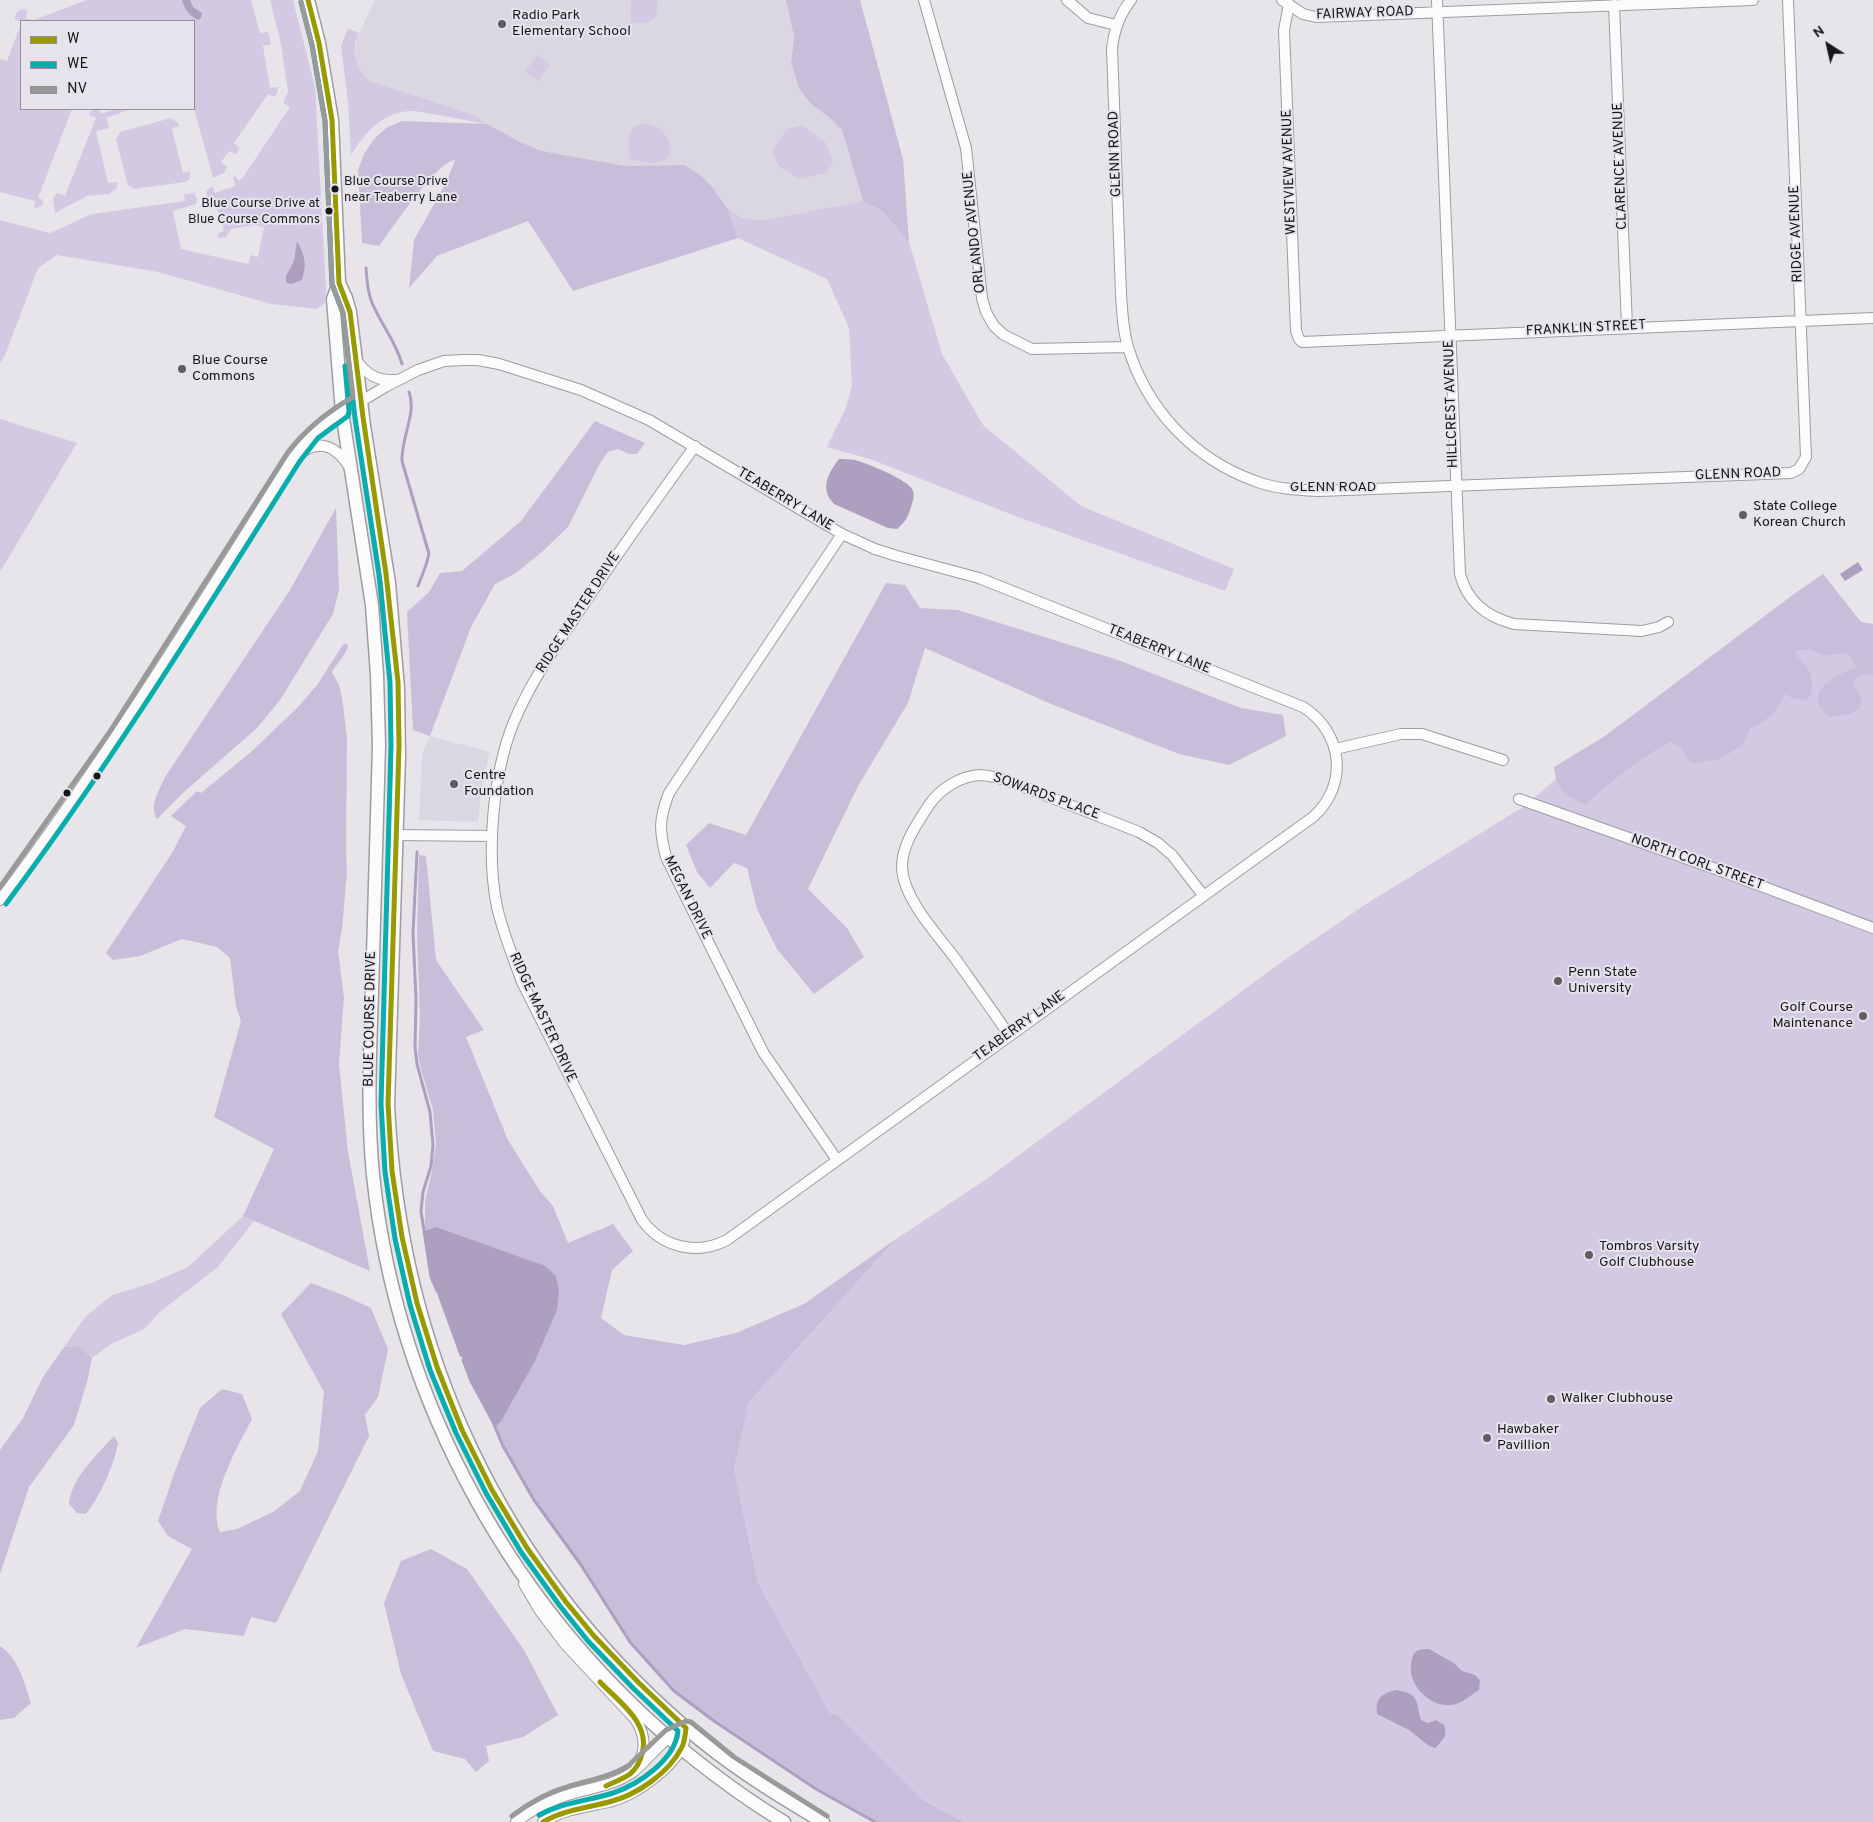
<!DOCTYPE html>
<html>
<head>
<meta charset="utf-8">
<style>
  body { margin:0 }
  #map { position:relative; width:1873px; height:1822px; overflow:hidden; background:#e7e5ea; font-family:Overpass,sans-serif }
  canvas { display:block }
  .legend { position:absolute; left:20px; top:20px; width:175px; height:90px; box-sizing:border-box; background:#e6e3ec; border:1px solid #939198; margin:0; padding:6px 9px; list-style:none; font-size:15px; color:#171619 }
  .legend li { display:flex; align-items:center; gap:10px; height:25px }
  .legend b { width:25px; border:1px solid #939198 }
  .north { position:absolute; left:1803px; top:20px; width:50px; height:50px; -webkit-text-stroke:4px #e6e3ec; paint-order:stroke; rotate:325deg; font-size:14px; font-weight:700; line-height:20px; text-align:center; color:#171619 }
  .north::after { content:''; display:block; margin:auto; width:18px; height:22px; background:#171619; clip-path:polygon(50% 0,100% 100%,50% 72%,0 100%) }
</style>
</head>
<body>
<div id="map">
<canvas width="1873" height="1822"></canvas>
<ul class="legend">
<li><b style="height:6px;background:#990"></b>W</li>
<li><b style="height:6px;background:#08adae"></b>WE</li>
<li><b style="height:6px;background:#999"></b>NV</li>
</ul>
<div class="north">N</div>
</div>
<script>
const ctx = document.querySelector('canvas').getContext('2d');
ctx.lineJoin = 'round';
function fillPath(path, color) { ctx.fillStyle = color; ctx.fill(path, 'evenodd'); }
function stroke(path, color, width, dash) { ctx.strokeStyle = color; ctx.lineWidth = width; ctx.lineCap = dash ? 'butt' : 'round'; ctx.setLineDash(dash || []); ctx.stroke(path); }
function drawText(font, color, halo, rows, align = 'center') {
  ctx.font = font + ' Overpass,sans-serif'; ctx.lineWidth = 4; ctx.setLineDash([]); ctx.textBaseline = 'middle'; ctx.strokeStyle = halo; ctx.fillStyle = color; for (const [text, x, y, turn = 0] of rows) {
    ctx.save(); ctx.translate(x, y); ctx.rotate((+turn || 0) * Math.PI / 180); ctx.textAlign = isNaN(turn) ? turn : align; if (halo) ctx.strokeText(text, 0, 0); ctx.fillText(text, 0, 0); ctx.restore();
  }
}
const built = new Path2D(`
  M375 0H786L794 37 791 63 799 88 810 103 831 119 842 130 863 201 765 220H751L737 216 727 208 713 188 685 165 626 166 542 151 520 142 487 124 475 115 370 81 362 75 357 66 355 55 357 38Z
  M430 736 490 752 483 781 478 822 419 820 422 755Z`);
const green = new Path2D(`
  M87 0H251L260 33 268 32 271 44 263 46 270 88 278 87 277 93 274 97 268 94 234 143 240 148 236 154 229 151 221 162 227 167 224 173 213 178 194 108V21L21 22 14 19 17 12 22 9 28 11 25 18 34 20Z
  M270 0H293L315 87 326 289 325 303 317 309 271 304 158 272 57 255 38 268 5 355 0 364V220L50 233 92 214 185 201 184 194 194 193 197 199 196 204 173 211 181 249 248 264 251 255 258 257 264 227 255 225 231 229 226 237 219 238 217 234 224 231 214 198 208 199 206 192 210 187H213L215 193 235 186 233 177 235 176 239 181 244 176 290 107 283 103 288 92 281 44Z
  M631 0H658C657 23 652 24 630 23Z
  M21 24V109H72L38 198 43 200 42 206 34 209 35 201 0 192V59L7 61Z
  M348 28 359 33C351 50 355 69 370 81L475 115 487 124C471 121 454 118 438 115 429 114 420 111 411 111 382 112 365 133 351 155L348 102 341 46Z
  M538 55 550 64 538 81 525 71Z
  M99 109 101 114 115 109H131L106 118 109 128 96 131 108 183 117 182V188L109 194 87 196 55 213 53 199 57 193 65 196 96 118 89 115 92 110Z
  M171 118 178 123 179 126 172 129 183 173 190 171V179L185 182 134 189 128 185 116 139 120 132Z
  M645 123C669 126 682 159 657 163 648 164 637 160 629 159 629 142 624 126 645 123Z
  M802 125 826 143 833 163 826 173 799 179 778 165 772 151 787 129Z
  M863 201 882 211 909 242 942 354 983 425 1081 506 1234 569 1225 591 1018 517 870 459 827 447 845 410 852 386 849 328 827 279 738 238 727 208C740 219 748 220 765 220Z
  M0 419 77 443 0 572Z
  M1742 638 1873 653V1822H963L923 1800 838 1715 830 1713 758 1583 734 1469 749 1402 896 1239 985 1180 1283 961 1363 906 1526 805 1605 736Z
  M243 1216 254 1221 218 1267 161 1311 144 1329 111 1344 92 1358 79 1346 64 1347 85 1317 112 1295 149 1284 188 1267Z`);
const forest = new Path2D(`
  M786 0H860L903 159 909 242 882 211 863 201 842 130 831 119 810 103 799 88 791 63 794 37Z
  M402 121 487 124 520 142 542 151 626 166 685 165 700 175 713 188 727 208 738 238 573 291 528 221 437 256 409 288 414 240 447 181 455 160C437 161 392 229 379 246L362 243 358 170 364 154 374 139 386 128Z
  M595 421 645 443 637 454H629L618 449 608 452 600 463 568 527 543 551 516 573 495 584 471 627 430 736 413 730 407 612 429 592 440 573 462 571 521 521Z
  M336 508 339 590 333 614 280 700 257 728 185 791 157 819C149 805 159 791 165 777L290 590Z
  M1823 574 1861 622 1873 624V674L1861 675 1852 682C1854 688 1858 691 1860 696 1868 714 1841 716 1830 717 1799 694 1834 675 1857 667L1848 653 1823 655 1809 649 1796 651V656C1811 670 1814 675 1811 695L1805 700 1794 699 1785 694 1773 714 1758 725 1751 728 1741 746 1718 760 1692 763 1685 757 1683 749 1671 742C1643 755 1608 784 1585 805 1566 796 1556 790 1554 767L1605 736 1794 594Z
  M886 583 905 585 920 608 958 610 1118 660 1241 708 1283 715 1286 736 1229 765 1179 754 1051 704 925 648 908 703 858 786 808 889 847 928 864 957 814 994 777 949 757 909 747 868 734 863 710 888 697 872 686 845 709 823 746 835Z
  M346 643 348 645C347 654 337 663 332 672L339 685 342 697 347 738 346 850 347 872 342 929 338 951 344 998 339 1064 348 1152 370 1271 243 1216 274 1149 214 1117 241 1021 236 1007 230 958 217 947 182 939 140 956 113 960 106 953 172 853 186 826 171 816 197 791 201 793 251 752 299 706 317 685 342 646Z
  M419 855 426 856 436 960 484 1030 466 1037 508 1140 540 1191 553 1206 568 1243 613 1224 633 1251 612 1270 601 1318 624 1335 684 1345 736 1333 804 1304 896 1239 749 1402 734 1469 758 1583 830 1713 838 1715 923 1800 963 1822H875L870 1820C828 1796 788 1770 748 1744 723 1727 696 1711 674 1691 631 1651 605 1600 573 1553 544 1512 515 1473 495 1427L501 1423 436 1227 425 1230V1201L431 1176 436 1144 433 1110 422 1073 418 1055 420 1016 417 933Z
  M311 1283 343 1295 371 1308 388 1349 378 1397 365 1415 369 1436 276 1623 251 1617 244 1636 185 1629 136 1648 192 1549 168 1536 158 1521 175 1471 200 1408 222 1389 242 1394 252 1419C237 1448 206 1500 220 1532L237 1529 273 1512 300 1491 318 1451 324 1392 281 1314Z
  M79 1346 92 1358 87 1382 74 1425 29 1487 0 1574V1450L23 1418 43 1377 64 1347Z
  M114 1436 118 1443C114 1466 100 1496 86 1514L77 1513 69 1504C71 1478 97 1455 114 1436Z
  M431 1549 467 1569 524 1650 558 1715 523 1737 486 1746 489 1761 476 1772 465 1759 433 1751 401 1674 384 1603 401 1561Z
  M0 1646C19 1659 24 1682 31 1703L14 1718 0 1720Z`);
const water = new Path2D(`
  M182 0H190L193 7 202 13 201 18 198 20C188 15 185 9 182 0Z
  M297 241C305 255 307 264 302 280L292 284 286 283V276L294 261Z
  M839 459C844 459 849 459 855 460 866 463 910 480 913 491 915 497 912 504 910 510 907 519 904 523 897 529L888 528 834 504C820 490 827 474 839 459Z
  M1858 562 1863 570 1845 581 1840 574Z
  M436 1227 545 1266 556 1276 559 1291 557 1310 535 1361 500 1423 495 1427 471 1381 431 1277 423 1231Z
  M1429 1649 1454 1663 1462 1671 1475 1675 1480 1680 1479 1690C1472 1694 1464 1702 1456 1704 1434 1711 1408 1687 1411 1665 1412 1659 1412 1654 1417 1651 1420 1649 1425 1649 1429 1649Z
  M1397 1690C1422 1695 1415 1702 1421 1720L1428 1723 1436 1720 1444 1725C1448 1736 1443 1740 1435 1748L1429 1746 1409 1730 1377 1714C1375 1698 1382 1693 1397 1690Z`);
const stream = new Path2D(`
  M366 268C367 279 367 289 371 300 379 322 396 341 402 364
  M409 392C417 413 401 437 402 461L429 554 426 565 418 586
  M417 852 413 933 416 999 415 1047 417 1064 430 1112 433 1145 431 1166 423 1192 421 1211 431 1277 437 1291
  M440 1297 461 1355
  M463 1360 471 1381 492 1420 503 1446 534 1500 581 1565 630 1642 674 1691 714 1721 816 1789 875 1822`);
const minor = new Path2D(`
  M924 0 966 148 982 298 986 312 994 326 1004 335 1032 349 1128 347
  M1067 0 1088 18 1116 25
  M1131 0C1119 15 1114 30 1112 49L1121 294C1122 312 1123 330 1128 347 1147 410 1194 459 1255 481 1275 489 1298 490 1319 491L1791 473 1799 469 1806 457 1788 0
  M1282 0 1303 14 1316 17 1753 0
  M1437 0 1460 574C1467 602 1487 617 1514 624L1642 631 1659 627 1668 622
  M1289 4 1284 30 1296 331 1299 339 1302 342 1873 318
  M1614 5 1627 327
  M356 360C367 375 377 381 396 380
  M299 454C321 437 338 448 350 468
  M1335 749 1401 734H1422L1503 760
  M1519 799 1716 869 1873 928
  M395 835 492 836
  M0 900C107 759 199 607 294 457L313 433 328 421 385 387 418 370 444 361 464 360H478L499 364 581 390 649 420 842 534 875 549 897 556 979 578 1303 707C1343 732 1349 785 1313 817L727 1240C696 1256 662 1247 642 1220L522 982C513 957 503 933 497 907 486 853 493 775 513 724 531 680 560 640 586 601 621 548 658 497 695 446
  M1009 1035C992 1010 974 985 957 961 938 935 903 899 902 867 902 844 917 824 929 805 940 789 960 776 980 775 988 775 997 778 1006 780L1139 832 1158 843 1172 855 1203 895
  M837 1160 763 1052 666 857C659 830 659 819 669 793L842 534
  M524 1584 540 1611 565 1644 635 1719C645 1734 647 1750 637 1765
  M516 1822C530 1811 547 1802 564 1796 587 1788 612 1787 633 1772 651 1757 664 1736 686 1728 685 1735 685 1741 682 1747 670 1770 634 1796 609 1802 585 1807 564 1809 543 1822`);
const major = new Path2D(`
  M308 0 319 43 332 120 339 283 346 298 350 312 364 426 389 583 398 688 399 757 388 1105C400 1351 498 1565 685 1727 727 1764 775 1794 823 1822
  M339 283 333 299 342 412 372 605 377 675 379 745C377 827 374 909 372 991 370 1052 367 1113 373 1175 397 1403 515 1615 693 1758 722 1781 752 1803 784 1822`);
const bus1 = new Path2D(`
  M308 0 319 43 332 120 339 283 350 312 363 417 386 574 398 682 399 746 388 1104 392 1171 402 1237 417 1303 437 1367 462 1430 492 1490 527 1548 566 1602 594 1636 639 1683 686 1728C685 1734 685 1741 682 1747 669 1773 637 1795 609 1802 586 1808 564 1810 543 1822
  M600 1682C619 1702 651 1723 642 1754 640 1762 636 1769 630 1774 623 1779 614 1782 606 1786`);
const bus2 = new Path2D(`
  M301 2 312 45 325 121 332 284 343 313 355 418 379 575 390 682 391 746 381 1104 385 1172 395 1239 410 1305 430 1370 456 1433 486 1493 521 1552 560 1606 588 1641 633 1688 678 1731C675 1760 639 1784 613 1793 588 1801 563 1802 539 1815
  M6 904C112 762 205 611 300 461L318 438 348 416 349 411 345 366`);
const bus3 = new Path2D(`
  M0 887 109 733 288 452C306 429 327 412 353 397L343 313 332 284 325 121 312 45 301 2
  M512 1816C529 1803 549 1792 570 1786 590 1780 610 1777 628 1766L666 1730 686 1721 691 1722 734 1757 827 1816`);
const markers = [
  [502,24,5,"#605e62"],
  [335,189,4.5,"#171619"],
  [329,211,4.5,"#171619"],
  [182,369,5,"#605e62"],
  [1743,515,5,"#605e62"],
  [97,776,4.5,"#171619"],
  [454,784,5,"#605e62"],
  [67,793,4.5,"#171619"],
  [1558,981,5,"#605e62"],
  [1863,1016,5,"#605e62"],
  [1589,1255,5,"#605e62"],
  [1551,1399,5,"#605e62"],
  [1487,1438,5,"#605e62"]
];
const busNames = [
  ["Blue Course Drive",344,182],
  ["near Teaberry Lane",344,198],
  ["Blue Course Drive at",320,204,"right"],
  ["Blue Course Commons",320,220,"right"]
];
const streetNames = [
  ["FAIRWAY ROAD",1365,14,-2],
  ["GLENN ROAD",1116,154,-92],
  ["CLARENCE AVENUE",1621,166,-92],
  ["WESTVIEW AVENUE",1290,172,-92],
  ["ORLANDO AVENUE",975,232,-96],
  ["RIDGE AVENUE",1797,234,-92],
  ["FRANKLIN STREET",1586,329,-3],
  ["HILLCREST AVENUE",1452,404,-92],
  ["GLENN ROAD",1738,475,-2],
  ["GLENN ROAD",1333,488],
  ["TEABERRY LANE",785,500,31],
  ["RIDGE MASTER DRIVE",579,613,-57],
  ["TEABERRY LANE",1159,650,22],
  ["SOWARDS PLACE",1046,797,20],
  ["NORTH CORL STREET",1697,863,20],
  ["MEGAN DRIVE",687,898,64],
  ["RIDGE MASTER DRIVE",542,1018,65],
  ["BLUE COURSE DRIVE",371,1019,-89],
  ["TEABERRY LANE",1020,1027,-36]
];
const poiNames = [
  ["Radio Park",512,16],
  ["Elementary School",512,32],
  ["Blue Course",192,361],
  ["Commons",192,377],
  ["State College",1753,507],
  ["Korean Church",1753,523],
  ["Centre",464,776],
  ["Foundation",464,792],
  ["Penn State",1568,973],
  ["University",1568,989],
  ["Golf Course",1853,1008,"right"],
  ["Maintenance",1853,1024,"right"],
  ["Tombros Varsity",1599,1247],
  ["Golf Clubhouse",1599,1263],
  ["Walker Clubhouse",1561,1399],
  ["Hawbaker",1497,1430],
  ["Pavillion",1497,1446]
];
fillPath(built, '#dbd7e2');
fillPath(green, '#d3c9e2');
fillPath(forest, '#c9beda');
fillPath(water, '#ad9fc0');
stroke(stream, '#ad9fc0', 3);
stroke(minor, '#9e9ca0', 12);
stroke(major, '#9e9ca0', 15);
stroke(minor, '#fbfbfc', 10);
stroke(major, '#fbfbfc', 12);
stroke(bus1, '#990', 5);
stroke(bus2, '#08adae', 5);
stroke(bus3, '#999', 5);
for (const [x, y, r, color] of markers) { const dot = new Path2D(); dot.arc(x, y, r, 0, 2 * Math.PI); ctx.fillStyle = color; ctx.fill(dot); stroke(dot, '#e6e3ec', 2); }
drawText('13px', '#171619', '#e6e3ec', busNames, 'left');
drawText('14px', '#171619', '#e6e3ec', streetNames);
drawText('14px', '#171619', '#e6e3ec', poiNames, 'left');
</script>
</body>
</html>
